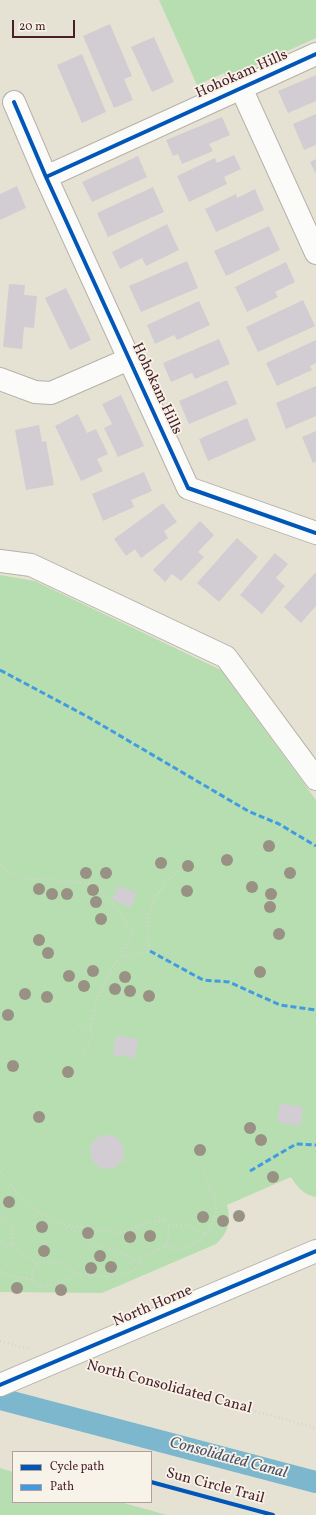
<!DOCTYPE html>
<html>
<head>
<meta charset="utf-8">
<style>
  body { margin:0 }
  #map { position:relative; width:316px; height:1515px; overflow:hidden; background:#e5e2d4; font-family:Vollkorn,serif }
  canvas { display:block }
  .legend { position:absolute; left:12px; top:1451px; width:140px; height:52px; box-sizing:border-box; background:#f7f3e8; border:1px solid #b29e9c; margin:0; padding:5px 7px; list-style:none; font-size:12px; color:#4a1f2b }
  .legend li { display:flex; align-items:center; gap:8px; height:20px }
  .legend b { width:20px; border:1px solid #b29e9c }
  .scale { position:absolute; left:12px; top:20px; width:63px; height:18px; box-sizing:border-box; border:2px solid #4a1f2b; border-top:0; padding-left:5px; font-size:12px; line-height:14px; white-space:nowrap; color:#4a1f2b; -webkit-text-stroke:3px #f7f3e8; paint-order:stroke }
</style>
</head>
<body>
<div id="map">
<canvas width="316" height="1515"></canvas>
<ul class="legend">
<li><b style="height:5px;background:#0057b8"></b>Cycle path</li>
<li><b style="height:5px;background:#409be1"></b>Path</li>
</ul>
<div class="scale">20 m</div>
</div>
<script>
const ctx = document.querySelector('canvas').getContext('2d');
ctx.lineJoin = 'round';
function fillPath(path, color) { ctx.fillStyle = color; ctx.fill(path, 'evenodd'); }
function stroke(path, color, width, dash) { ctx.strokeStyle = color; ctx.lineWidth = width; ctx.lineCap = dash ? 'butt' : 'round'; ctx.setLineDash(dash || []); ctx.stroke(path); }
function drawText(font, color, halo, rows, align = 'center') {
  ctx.font = font + ' Vollkorn,serif'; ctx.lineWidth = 3.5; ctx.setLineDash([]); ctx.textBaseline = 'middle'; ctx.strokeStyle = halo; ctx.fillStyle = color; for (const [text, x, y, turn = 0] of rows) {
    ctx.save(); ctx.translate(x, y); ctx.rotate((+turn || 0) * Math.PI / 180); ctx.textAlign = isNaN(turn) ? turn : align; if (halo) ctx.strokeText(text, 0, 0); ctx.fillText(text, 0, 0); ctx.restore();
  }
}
const green = new Path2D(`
  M159 0H316V38L226 79 224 73 197 85Z
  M0 575 35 581 221 670 316 800V1197C304 1195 297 1187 291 1177L227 1205C231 1221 229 1232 216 1244L102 1293 0 1292Z
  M0 1468 13 1472V1502H120L167 1515H0Z`);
const canal = new Path2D(`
  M0 1399 316 1482`);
const building = new Path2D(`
  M110 24 132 76 124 79 133 100 114 108 83 36Z
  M154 37 174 82 152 92 131 47Z
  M82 54 106 112 82 123 57 65Z
  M316 75V101L288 113 278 91Z
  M316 114V145L304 150 293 124Z
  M222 117 230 135 209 144 213 151 182 164 178 154 173 156 166 140Z
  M234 155 241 169 224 177 227 184 189 202 177 176 215 158 217 163Z
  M138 156 147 177 92 202 82 182Z
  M316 159V174L310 162Z
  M17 186 26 208 0 220V194Z
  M153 187 164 212 108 237 97 213Z
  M255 189 264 210 216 232 205 209 236 194 237 198Z
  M167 224 179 250 146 266 142 258 120 269 112 252Z
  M269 226 280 250 226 276 214 251Z
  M187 261 198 288 141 312 129 286Z
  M286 262 295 282 275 292 278 297 247 312 235 287Z
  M9 284 25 285 24 295 37 296 34 328 24 327 22 349 3 347Z
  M66 288 91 340 70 350 45 298Z
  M303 300 315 326 258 352 246 327Z
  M199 301 210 325 177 340 174 335 155 344 147 325Z
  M219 339 230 364 195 379 192 373 171 382 163 363Z
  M316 340V363L310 366 312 370 277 386 266 363Z
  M227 380 237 404 189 424 179 401Z
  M316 386V416L286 429 276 403Z
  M121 395 144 446 118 457 104 428 112 424 102 404Z
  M78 414 87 433 96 429 108 454 97 459 103 471 81 481 55 426Z
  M247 418 256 440 208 461 199 439Z
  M39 425 42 442 46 441 54 485 26 490 15 430Z
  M316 431V462L313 463 302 437Z
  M144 472 152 491 131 500 134 507 103 521 92 494Z
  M163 503 177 522 164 531 168 538 141 558 135 549 126 556 114 539Z
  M200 521 214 535 198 552 204 557 181 581 172 574 165 582 153 570Z
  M237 538 258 557 219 602 197 583Z
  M275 553 288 564 276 578 285 586 262 614 240 595Z
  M316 572V606L301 623 284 607Z
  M119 885 137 894 130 908 112 899Z
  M116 1036 138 1039 135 1058 113 1055Z
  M280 1103 303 1107 300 1126 277 1122Z
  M90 1152a17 17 0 1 1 34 0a17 17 0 1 1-34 0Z`);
const path = new Path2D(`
  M0 866 16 876 27 879H40L94 884 118 910 132 933 120 958
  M78 1025 91 1029
  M84 1054 91 1038V1024L98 995 116 962 120 958 150 951C143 915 152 895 178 871
  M123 1160 134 1164
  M0 1172 19 1195 35 1210 85 1236 93 1244 119 1252 134 1260H142
  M0 1214 9 1224 13 1233 12 1241 16 1249 38 1264
  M159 1216 169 1224 190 1227 205 1234
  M69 1225 120 1233 152 1221 163 1220
  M0 1242 14 1246
  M165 1246 168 1240 169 1224
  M0 1270C12 1281 18 1274 31 1280 35 1282 39 1285 42 1288L78 1274 100 1276 127 1274 139 1266 144 1257 165 1246C189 1256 215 1233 216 1208 216 1196 208 1183 203 1173
  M32 1280 33 1272 39 1262 64 1264 77 1274
  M0 1341 28 1349
  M97 1368 316 1428`);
const minor = new Path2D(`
  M241 88 316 253
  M14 102 46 177 188 488 316 533
  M46 177 316 54
  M0 379 35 392 51 393 129 359
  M0 561 31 565 226 657 316 779
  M0 1385 316 1251`);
const quiet = new Path2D(`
  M0 670 88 717 248 811 279 824 316 846
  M150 951 203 980 229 982 280 1005 316 1010
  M250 1171 296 1144 316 1145`);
const cycleway = new Path2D(`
  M14 102 46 177 188 488 316 533
  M46 177 316 54
  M0 1385 316 1251
  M151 1482 273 1515`);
const trees = [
  [269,846],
  [227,860],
  [161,863],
  [188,866],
  [86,873],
  [106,873],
  [290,873],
  [252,887],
  [39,889],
  [93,890],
  [187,891],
  [52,894],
  [67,894],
  [271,894],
  [96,902],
  [270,907],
  [101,919],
  [279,934],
  [39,940],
  [48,953],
  [93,971],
  [260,972],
  [69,976],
  [125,977],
  [84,986],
  [115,989],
  [130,991],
  [25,994],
  [149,996],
  [47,997],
  [8,1015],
  [13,1066],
  [68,1072],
  [39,1117],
  [250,1128],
  [261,1140],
  [200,1150],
  [273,1177],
  [9,1202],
  [239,1216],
  [203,1217],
  [223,1221],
  [42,1227],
  [88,1233],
  [150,1236],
  [130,1237],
  [44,1251],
  [100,1256],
  [111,1267],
  [91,1268],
  [17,1288],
  [61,1290]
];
const streetNames = [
  ["Hohokam Hills",242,75,-24],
  ["Hohokam Hills",156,389,65],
  ["North Horne",153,1307,-23],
  ["North Consolidated Canal",169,1388,15],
  ["Sun Circle Trail",215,1487,15]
];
const waterNames = [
  ["Consolidated Canal",228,1459,15]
];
fillPath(green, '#b7deb1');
stroke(canal, '#7cb7ce', 22);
fillPath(building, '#d2cdd3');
stroke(minor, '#b7b1a9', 24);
stroke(path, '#d6d3d0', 2.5, [1, 3]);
stroke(minor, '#fbfbf9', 22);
stroke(quiet, '#409be1', 3, [6, 3]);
stroke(cycleway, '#0057b8', 4);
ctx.fillStyle = '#9a9185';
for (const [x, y] of trees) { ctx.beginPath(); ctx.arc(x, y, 6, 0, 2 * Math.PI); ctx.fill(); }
drawText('15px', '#4a1f2b', '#f7f3e8', streetNames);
drawText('italic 16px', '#4c556b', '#f7f3e8', waterNames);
</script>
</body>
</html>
